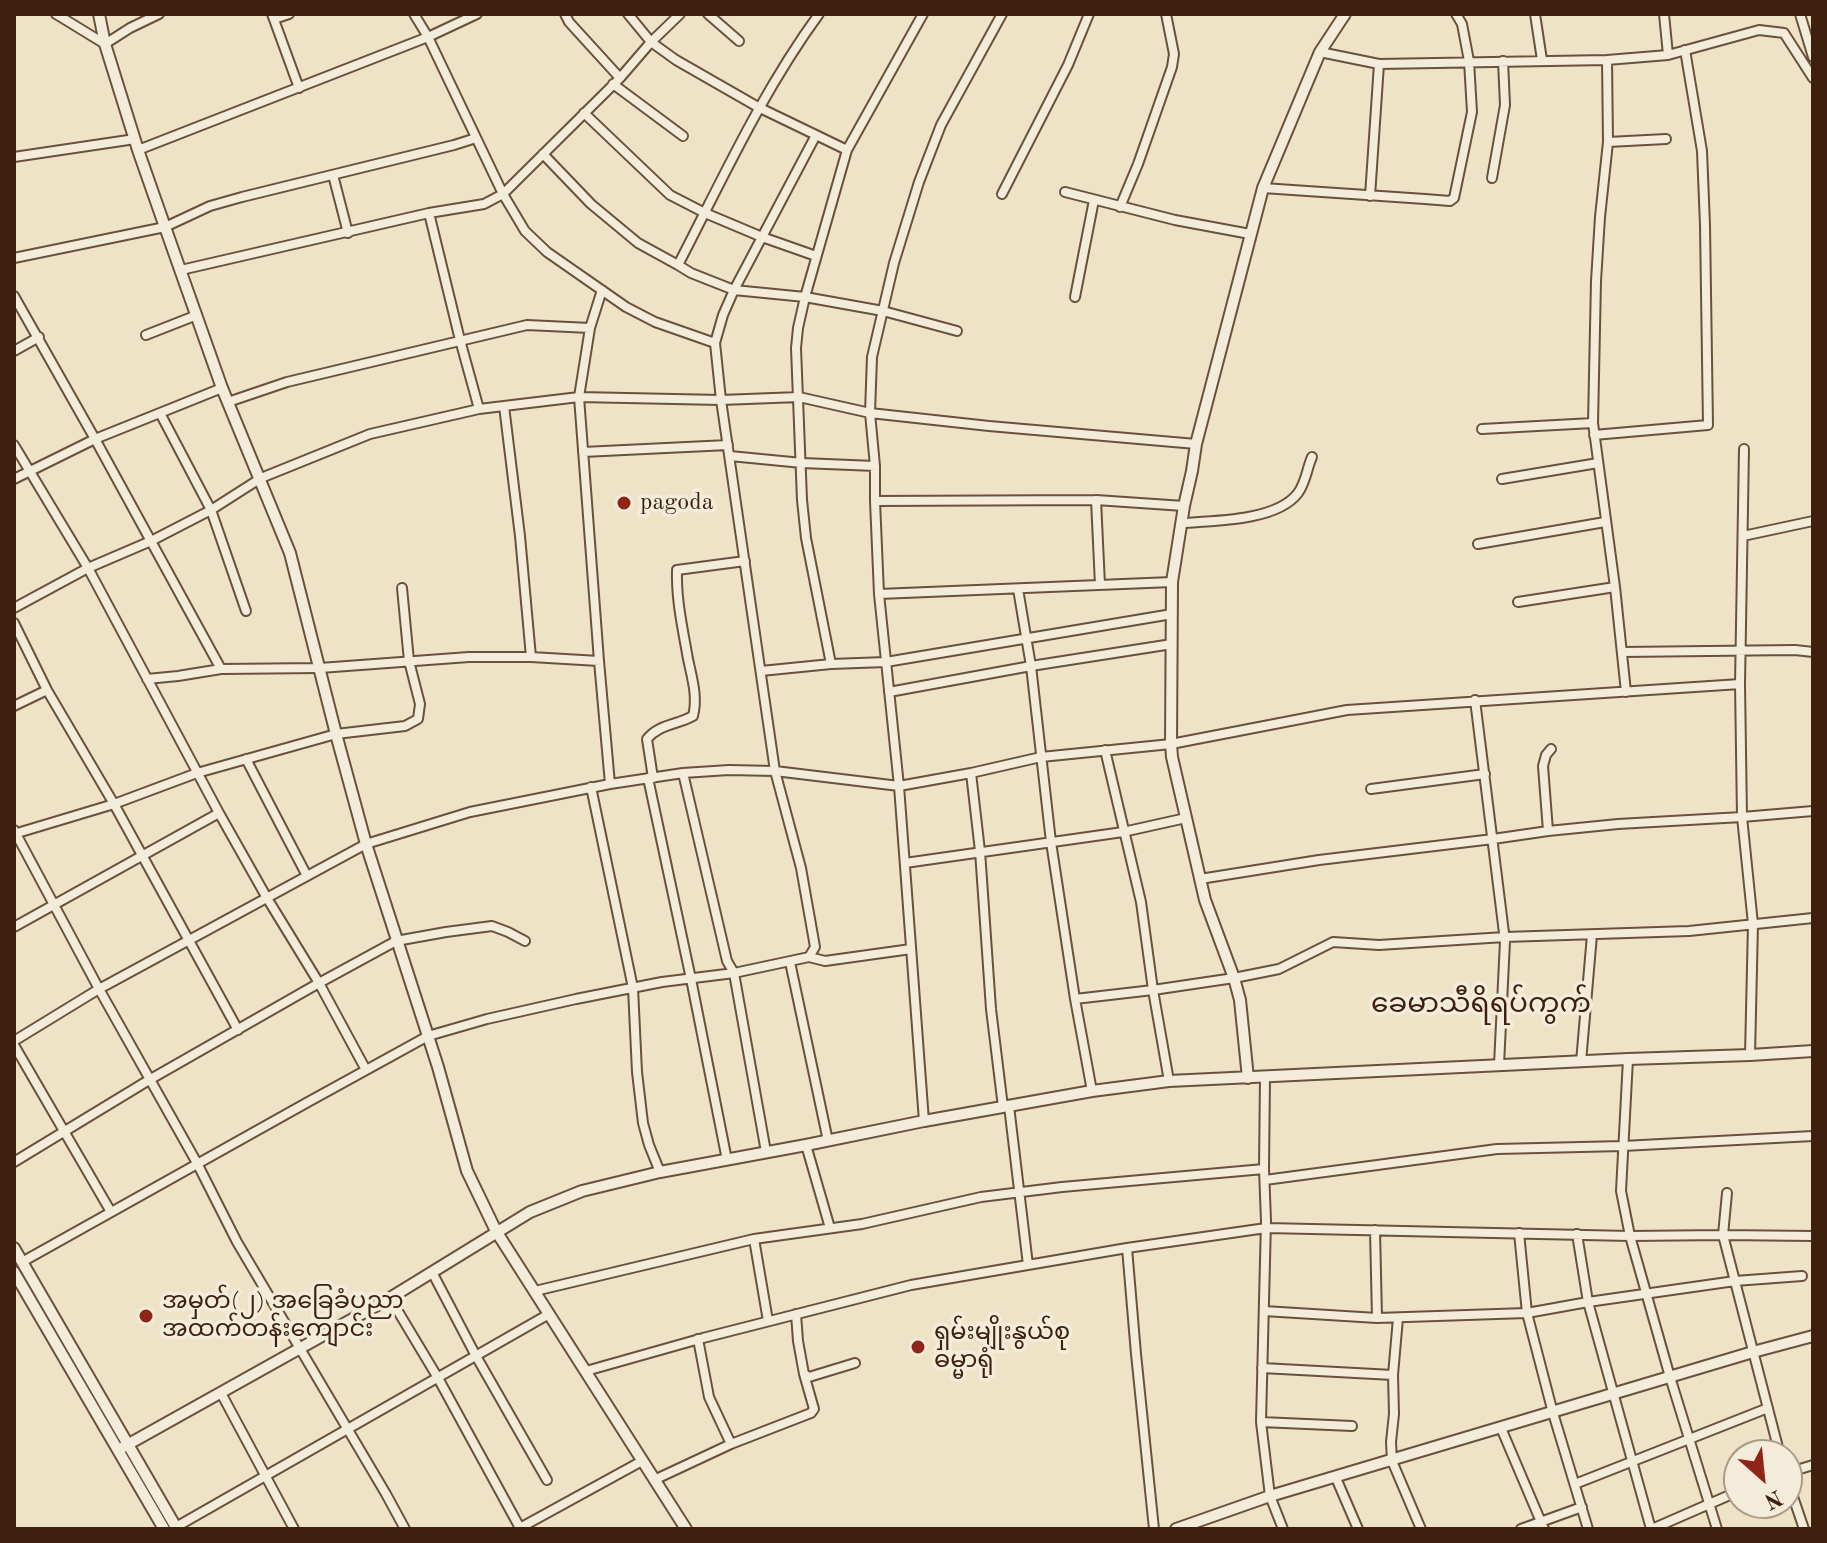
<!DOCTYPE html>
<html>
<head>
<meta charset="utf-8">
<style>
  body { margin:0 }
  #map { position:relative; width:1827px; height:1543px; overflow:hidden; background:#eee2c7; font-family:"Old Standard TT",serif }
  canvas { display:block }
  .frame { position:absolute; inset:0; border:16px solid #3d210e; pointer-events:none }
  .north { position:absolute; left:1723px; top:1439px; width:80px; height:80px; box-sizing:border-box; background:#f4ecdb; border:2px solid #ab9b89; border-radius:50%; rotate:153deg; font-size:22px; font-weight:700; line-height:32px; text-align:center; color:#3d210e }
  .north::after { content:''; display:block; margin:auto; width:28px; height:36px; background:#8f2418; clip-path:polygon(50% 0,100% 100%,50% 72%,0 100%) }
</style>
</head>
<body>
<div id="map">
<canvas width="1827" height="1543"></canvas>
<div class="frame"></div>
<div class="north">N</div>
</div>
<script>
const ctx = document.querySelector('canvas').getContext('2d');
ctx.lineJoin = 'round';
function stroke(path, color, width, dash) { ctx.strokeStyle = color; ctx.lineWidth = width; ctx.lineCap = dash ? 'butt' : 'round'; ctx.setLineDash(dash || []); ctx.stroke(path); }
function drawText(font, color, halo, rows, align = 'center') {
  ctx.font = font + ' "Old Standard TT","Noto Sans Myanmar",serif'; ctx.lineWidth = 7; ctx.setLineDash([]); ctx.textBaseline = 'middle'; ctx.strokeStyle = halo; ctx.fillStyle = color; for (const [text, x, y, turn = 0] of rows) {
    ctx.save(); ctx.translate(x, y); ctx.rotate((+turn || 0) * Math.PI / 180); ctx.textAlign = isNaN(turn) ? turn : align; if (halo) ctx.strokeText(text, 0, 0); ctx.fillText(text, 0, 0); ctx.restore();
  }
}
const minor = new Path2D(`
  M56 14 105 44 130 28 159 14
  M272 14 299 88
  M414 14 428 37 503 194 525 231 547 252 626 307 655 322 715 343
  M565 14 569 22 620 78
  M628 14 651 42 676 60 758 107 847 150
  M708 14 739 41
  M819 14C762 92 722 180 678 265L691 273 734 290 805 297 883 311 957 331
  M1535 14 1542 60
  M1664 14 1668 55
  M1800 14 1813 57
  M274 19 289 14
  M1320 52 1379 64 1607 60 1668 55 1759 30 1784 33 1813 78
  M1607 60 1608 142 1600 217 1596 281 1593 423 1615 587 1626 692
  M613 84 683 136
  M584 113 670 195 705 213 762 237 816 256
  M1608 142 1666 139
  M138 150 428 37 477 14
  M543 154 591 204 638 243 678 265
  M14 157 135 139
  M333 175 348 233
  M1492 178 1505 105 1503 61
  M1263 188 1425 199 1450 201 1454 198 1472 112 1469 61 1462 24 1456 14
  M1065 192 1175 220 1250 234
  M1002 194 1068 65 1089 14
  M1370 196 1379 64
  M1120 207 1138 164 1172 67 1174 54 1166 14
  M429 213 460 340 479 409
  M14 258 165 227 210 206 242 197 454 145 476 138
  M181 270 429 213 484 204 503 194 620 78 651 42 680 14
  M602 290 590 328 579 397 599 661 610 784
  M14 296 95 439 221 669
  M1075 297 1094 200
  M146 335 197 315
  M14 351 39 337
  M228 402 287 382 527 325 590 328
  M504 406 520 536 531 657
  M160 413 211 510 246 611
  M1482 429 1593 423
  M1594 435 1708 425 1705 225 1702 151 1685 50
  M14 445 88 568 219 813 267 898 319 983 366 1070
  M1744 449 1740 684 1742 817 1753 924 1750 1055
  M583 452 728 445
  M730 456 802 463 875 466
  M14 479 95 439 222 388
  M1502 479 1598 463
  M1096 500 1100 585
  M875 501 1096 500 1184 506
  M1182 523C1214 521 1277 521 1298 493 1306 482 1307 468 1312 457
  M1743 536 1813 521
  M1478 544 1605 522
  M1018 589 1031 666 1051 842 1075 999 1092 1091
  M879 594 1172 582
  M1518 602 1615 587
  M14 608 88 568 151 541 211 510 261 478 370 434 479 409 579 397 721 400 799 397 870 413 989 426 1196 444
  M14 623 47 690 114 804 238 1030
  M1622 652 1795 650 1813 652
  M831 664 806 538 802 500 796 348 798 328 805 297 847 150 923 14
  M761 671 831 664 886 662 1172 614
  M147 679 178 676 221 669 320 668 469 657H531L599 661
  M889 692 1031 666 1172 644
  M1475 700 1505 941 1499 1065
  M14 706 47 690
  M1105 750 1141 902 1153 990 1169 1081
  M246 759 307 876
  M683 773 727 961 734 973 766 1152
  M971 773 980 851 991 1009 1003 1107
  M648 778 691 979 727 1160
  M653 778 647 739C659 724 677 725 693 716 698 697 692 678 688 659 683 630 676 600 677 570L745 561
  M591 787 633 988 637 1072 643 1123 649 1145 660 1172
  M1371 789 1485 774
  M14 830 99 989 197 1163 237 1242 386 1494 405 1529
  M1548 831 1543 766 1546 755 1551 749
  M14 834 114 804 197 773 336 734 405 726 418 719 420 704 409 661 402 588
  M905 863 1123 832 1186 818
  M1200 879 1319 860 1493 839 1548 831 1618 824 1742 817 1813 811
  M14 927 219 813
  M809 957 825 961 911 949
  M790 962 828 1141
  M1075 999 1153 990 1234 978 1279 969 1333 942 1379 945 1505 937 1689 931 1813 918
  M14 1041 99 989 366 844 470 812 610 784 683 773 729 770 775 771 899 786 971 773 1041 757 1171 744 1347 710 1740 684
  M14 1045 111 1212
  M1628 1059 1621 1191 1630 1236 1670 1377 1717 1529
  M1581 1062 1592 935
  M1265 1077 1264 1169 1266 1221 1261 1422 1270 1496 1283 1529
  M1009 1106 1028 1265
  M924 1121 899 786 879 594 875 501V466L870 413 872 357 894 263 919 182 941 125 1002 14
  M806 1145 830 1228
  M14 1162 149 1080 319 983 396 941 446 932 492 926 508 932 525 941
  M1265 1180 1497 1149 1623 1146 1813 1136
  M1727 1193 1723 1235 1780 1455
  M1375 1230 1377 1318
  M1519 1233 1527 1313 1553 1413 1588 1529
  M1577 1234 1588 1302 1651 1529
  M754 1239 768 1321
  M1127 1248 1136 1354 1154 1529
  M22 1262 308 1102 428 1036 487 1019 576 999 662 982 734 973 809 957 815 947 801 868 775 771 721 400 715 343 723 315 734 290 816 135
  M432 1272 476 1356 547 1480
  M535 1291 754 1239 862 1224 981 1197 1062 1187 1264 1169
  M390 1298 438 1378 520 1528
  M1264 1311 1377 1318 1527 1313 1588 1302 1735 1281 1802 1276
  M796 1314 798 1341 804 1374 809 1377 855 1363
  M1398 1318 1393 1375 1394 1414 1391 1442 1392 1461 1421 1529
  M698 1339 709 1397 731 1444 811 1413 814 1409 804 1374
  M1262 1368 1393 1375
  M586 1371 703 1338 911 1285 1127 1248 1266 1228 1630 1236 1723 1235 1813 1236
  M221 1393 294 1529
  M1261 1422 1352 1426
  M1501 1428 1544 1529
  M1787 1473 1813 1465
  M1336 1478 1358 1529
  M1787 1479 1804 1529
  M654 1480 731 1444
  M1575 1484 1768 1408
  M176 1527 549 1314
  M518 1529 642 1461
  M1521 1529 1582 1507
  M1652 1529 1739 1491`);
const tertiary = new Path2D(`
  M99 14 105 44 138 150 165 227 222 388 290 553 336 734 366 844 438 1067 467 1171 496 1231 686 1529
  M1248 1078 1240 1000 1234 978 1205 900 1172 757 1171 744 1172 582 1184 506 1192 471 1196 444 1263 188 1320 52 1345 14
  M14 1248 177 1529
  M14 1272 164 1529
  M118 1450 390 1298 530 1212 582 1191 660 1172 806 1145 924 1121 1092 1091 1169 1081 1628 1059 1750 1055 1813 1051
  M1176 1529 1270 1496 1753 1352 1813 1336`);
const markers = [
  [624,503,8,"#8f2418"],
  [146,1316,8,"#8f2418"],
  [918,1347,8,"#8f2418"]
];
const poiNames = [
  ["pagoda",640,503],
  ["အမှတ်(၂) အခြေခံပညာ",162,1302],
  ["အထက်တန်းကျောင်း",162,1330],
  ["ရှမ်းမျိုးနွယ်စု",934,1333],
  ["ဓမ္မာရုံ",934,1361]
];
const quarterNames = [
  ["ခေမာသီရိရပ်ကွက်",1481,1005]
];
stroke(minor, '#69513c', 12);
stroke(tertiary, '#69513c', 14);
stroke(minor, '#f4ecdb', 8);
stroke(tertiary, '#f4ecdb', 10);
for (const [x, y, r, color] of markers) { const dot = new Path2D(); dot.arc(x, y, r, 0, 2 * Math.PI); ctx.fillStyle = color; ctx.fill(dot); stroke(dot, '#f4ecdb', 3); }
drawText('24px', '#3d210e', '#f4ecdb', poiNames, 'left');
drawText('28px', '#3d210e', '#f4ecdb', quarterNames);
</script>
</body>
</html>
